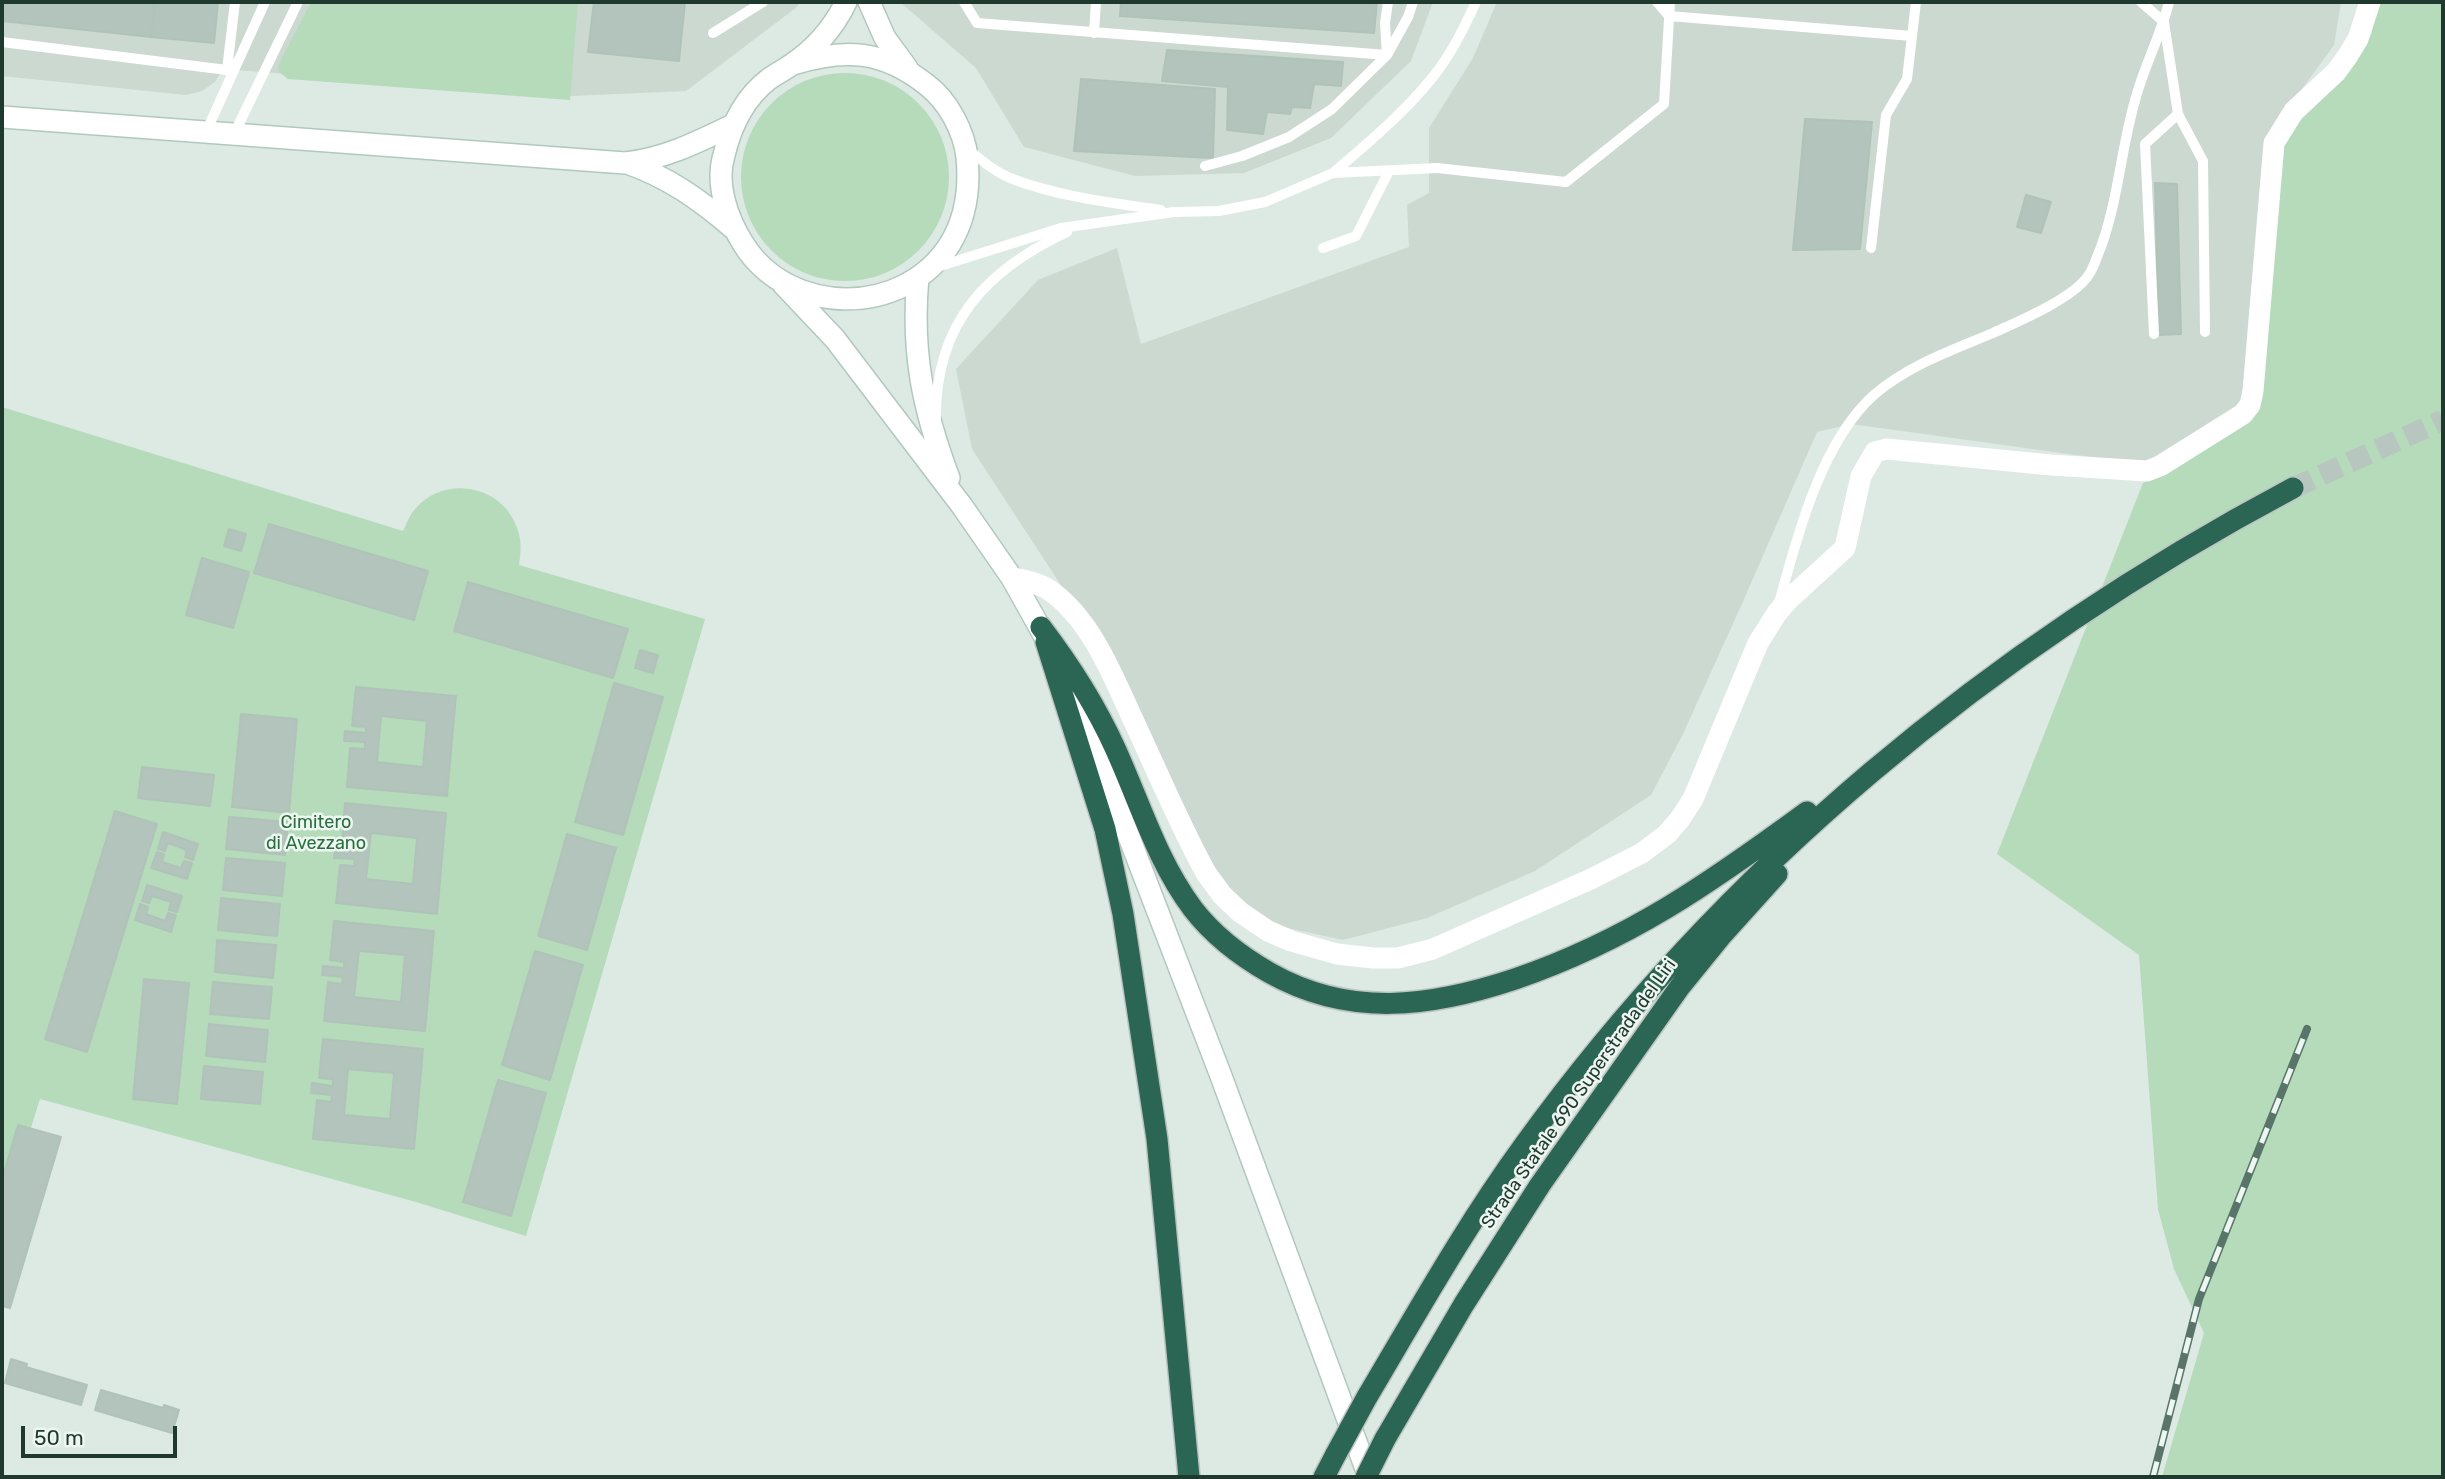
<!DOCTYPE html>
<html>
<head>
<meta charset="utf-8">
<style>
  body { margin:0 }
  #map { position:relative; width:2445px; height:1479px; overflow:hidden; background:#dde9e3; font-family:Rubik,sans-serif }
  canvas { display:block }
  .frame { position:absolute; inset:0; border:4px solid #1f392f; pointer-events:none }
  .scale { position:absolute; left:21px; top:1426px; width:156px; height:32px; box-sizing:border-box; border:4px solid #1f392f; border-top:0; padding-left:9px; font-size:21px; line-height:24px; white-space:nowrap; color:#1f392f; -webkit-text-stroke:5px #edf6f1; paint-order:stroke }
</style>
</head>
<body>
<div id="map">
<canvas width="2445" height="1479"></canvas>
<div class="frame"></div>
<div class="scale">50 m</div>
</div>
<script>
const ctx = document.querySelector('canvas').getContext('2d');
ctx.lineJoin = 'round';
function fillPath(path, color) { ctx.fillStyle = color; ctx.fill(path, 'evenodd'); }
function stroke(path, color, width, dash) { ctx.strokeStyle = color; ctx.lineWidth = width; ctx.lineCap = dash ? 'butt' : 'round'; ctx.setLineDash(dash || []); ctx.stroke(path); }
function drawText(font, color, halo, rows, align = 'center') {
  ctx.font = font + ' Rubik,sans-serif'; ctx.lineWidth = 5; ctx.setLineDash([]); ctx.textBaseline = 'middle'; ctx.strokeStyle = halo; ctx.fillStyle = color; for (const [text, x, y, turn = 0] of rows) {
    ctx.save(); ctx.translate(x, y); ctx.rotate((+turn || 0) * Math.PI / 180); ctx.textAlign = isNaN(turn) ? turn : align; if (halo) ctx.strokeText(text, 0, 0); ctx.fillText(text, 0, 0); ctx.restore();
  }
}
const built = new Path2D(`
  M2 2H800L797 7 686 91 571 96 223 69 215 82 202 91 186 95 2 76Z
  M900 2H1433L1411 61 1331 138 1244 173 1135 176 1024 147 976 68Z
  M1497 2H2341L2334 45 2266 138 2246 401 2149 465 1851 424 1817 432 1741 606 1682 736 1651 795 1535 871 1427 918 1343 940 1260 922 1203 866 1085 622 972 449 956 369 1038 280 1117 248 1141 344 1409 247 1407 205 1429 193V128L1473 58Z`);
const green = new Path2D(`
  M311 2H578L570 100 288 79 279 72 278 66Z
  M2378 2H2443V1477H2162L2204 1333 2174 1269 2158 1209 2139 955 1997 854 2143 483 2244 423 2279 141 2344 78 2371 35Z
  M741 177a104 104 0 1 1 208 0a104 104 0 1 1-208 0Z
  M2 407 403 531C407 523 410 514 416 508 446 474 503 486 517 528 522 541 521 552 519 565L705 619 526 1236 416 1202 40 1099 2 1220Z`);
const building = new Path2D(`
  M2 2H155L151 37 2 21Z
  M155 2H218L214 43 151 37Z
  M594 2H685L679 61 588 52Z
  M1121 2H1377L1374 33 1120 16Z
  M1167 50 1343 62 1341 86 1314 84 1310 108 1292 107 1290 114 1267 112 1263 134 1227 130 1228 87 1162 81Z
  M1081 79 1215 89 1213 158 1074 151Z
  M1805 119 1872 122 1860 249 1793 250Z
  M2155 183 2177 184 2181 334 2159 335Z
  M2026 195 2051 202 2041 233 2017 227Z
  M269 524 428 571 414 620 254 573Z
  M229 529 246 534 241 551 224 546Z
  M202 558 249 572 233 628 186 615Z
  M468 582 628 629 613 678 454 631Z
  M640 650 658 655 653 673 635 668Z
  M614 683 663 697 623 835 575 822Z
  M356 687 456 696 447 796 347 787 350 748 365 749V742L344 741 345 731 366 733V727L352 726ZM381 716 427 721 423 767 377 762Z
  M241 714 297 719 289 813 232 807Z
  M142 767 214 775 210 806 138 798Z
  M345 803 446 813 437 914 336 903 340 865 354 866 355 859 334 858 335 848 356 850V844L342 843ZM371 833 417 838 413 884 366 879Z
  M115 811 157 824 87 1052 45 1039Z
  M229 817 288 822 285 855 226 849Z
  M163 832 198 844 193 860 185 857 187 850 168 843 165 851 158 849Z
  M567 834 616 848 587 950 538 936Z
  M157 852 164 854 162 862 181 868 184 861 192 863 187 879 151 868Z
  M226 858 285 863 282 896 223 890Z
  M147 885 182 896 177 912 169 910 171 902 152 896 149 903 142 901Z
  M221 898 280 904 277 936 218 930Z
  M140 904 148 907 146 914 165 921 168 913 176 915 171 932 135 920Z
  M334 921 434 931 425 1031 324 1021 328 982 342 984 343 977 322 975 323 966 344 968V962L330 960ZM359 951 405 955 401 1002 354 997Z
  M217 940 276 945 273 978 215 972Z
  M535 951 583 965 550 1080 502 1065Z
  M144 979 189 983 177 1104 133 1099Z
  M213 982 272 987 269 1019 210 1014Z
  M209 1024 268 1030 265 1062 206 1056Z
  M323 1039 423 1049 414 1149 313 1139 317 1100 331 1102 332 1095 311 1093 312 1083 333 1086V1079L319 1078ZM348 1069 394 1073 390 1119 344 1115Z
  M204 1066 263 1072 260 1104 201 1099Z
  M498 1080 546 1093 511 1216 463 1202Z
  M18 1125 61 1137 10 1308 2 1306V1179Z
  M11 1359 27 1364 26 1367 87 1385 81 1405 5 1383Z
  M101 1390 163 1408 164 1405 179 1410 172 1433 95 1410Z`);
const highwayTunnel = new Path2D(`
  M2293 488 2443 420`);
const lane = new Path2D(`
  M964 2 977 23 1387 55 1385 23 1388 2
  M1657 2 1669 16 1912 36
  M2141 2 2164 22 2178 114 2203 161 2205 332
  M713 33 763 2
  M1094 33 1096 2
  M2 42 227 70 235 2
  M206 132 265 2
  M234 134 298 2
  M969 150C981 160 994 171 1010 178 1055 196 1112 203 1161 210
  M1205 166 1242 156 1289 137 1332 109 1387 55 1408 17 1413 2
  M1333 173C1368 143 1403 114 1432 78 1451 55 1464 28 1476 2
  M1323 248 1356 236 1389 171
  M1871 248 1886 115 1907 79 1916 2
  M934 268 1061 228 1174 212 1219 211 1265 202 1333 173 1437 168 1566 182 1664 104 1670 2
  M2154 334 2145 144 2178 114
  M936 418C935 324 986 270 1067 232
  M1779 603C1797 536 1822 440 1875 394 1909 365 1953 350 1993 333 2019 321 2072 299 2088 276 2094 268 2097 256 2101 247 2119 197 2121 147 2136 97 2145 64 2161 35 2169 2`);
const street = new Path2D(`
  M1012 578C1026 580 1040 583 1052 592 1090 620 1111 671 1130 713 1155 766 1178 822 1206 873L1222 895 1240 912 1268 931 1291 941 1337 954 1373 958H1398L1433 949 1591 879 1642 853 1667 834 1680 819 1693 799 1758 643 1777 613 1787 601 1845 548 1861 476 1875 452 1887 449 2051 465 2147 471 2160 466 2243 414 2250 405 2253 391 2274 143 2294 111 2336 72 2347 57 2358 39 2370 2`);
const secondary = new Path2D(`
  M869 2 885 38 907 68
  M793 64C845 48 883 50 927 85 948 101 964 131 967 157 970 188 966 218 950 244 904 317 790 317 744 245 728 220 715 185 724 155 731 126 744 98 769 79 776 74 784 70 791 65 815 49 834 27 846 2
  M2 117 625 163C664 159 698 142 733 125
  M627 163C668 177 700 200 733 228
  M918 277C911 352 923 409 949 478
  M783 284 835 339 962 506 1012 578 1059 662 1089 733 1221 1076 1369 1477`);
const highway = new Path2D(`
  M1041 627C1070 665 1095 704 1115 748 1140 803 1157 861 1193 909 1213 935 1242 957 1270 973 1350 1018 1431 1007 1515 979 1629 940 1710 883 1807 812
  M1046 642 1105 829 1123 914 1157 1139 1189 1477
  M1367 1397C1418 1311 1466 1225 1525 1144 1725 868 1993 647 2293 488
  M1385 1439 1464 1304 1540 1185 1679 988 1722 935 1777 874
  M1324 1477 1336 1454`);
const rail = new Path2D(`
  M2153 1477 2199 1299 2307 1029`);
const highwayBridge = new Path2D(`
  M1336 1454 1367 1397
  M1366 1477 1385 1439`);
const parkNames = [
  ["Cimitero",316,823],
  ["di Avezzano",316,844]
];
const streetNames = [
  ["Strada Statale 690 Superstrada del Liri",1579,1094,-55]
];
fillPath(built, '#cbd9d1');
fillPath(green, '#b5dbbb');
fillPath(building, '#b2c4bb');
stroke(building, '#b0c3b9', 2);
stroke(highwayTunnel, '#b7c6bf', 21, [21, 10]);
stroke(secondary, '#b0c9bd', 24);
stroke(highway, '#bcc4c1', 24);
stroke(lane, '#fff', 10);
stroke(street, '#fff', 21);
stroke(secondary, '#fff', 21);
stroke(highway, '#2b6553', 21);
stroke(rail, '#59756a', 8);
stroke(rail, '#edf6f1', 5, [16]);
stroke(highwayBridge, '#bcc4c1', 24, []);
stroke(highwayBridge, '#2b6553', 21);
drawText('18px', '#296f3d', '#edf6f1', parkNames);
drawText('18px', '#1f392f', '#edf6f1', streetNames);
</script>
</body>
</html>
